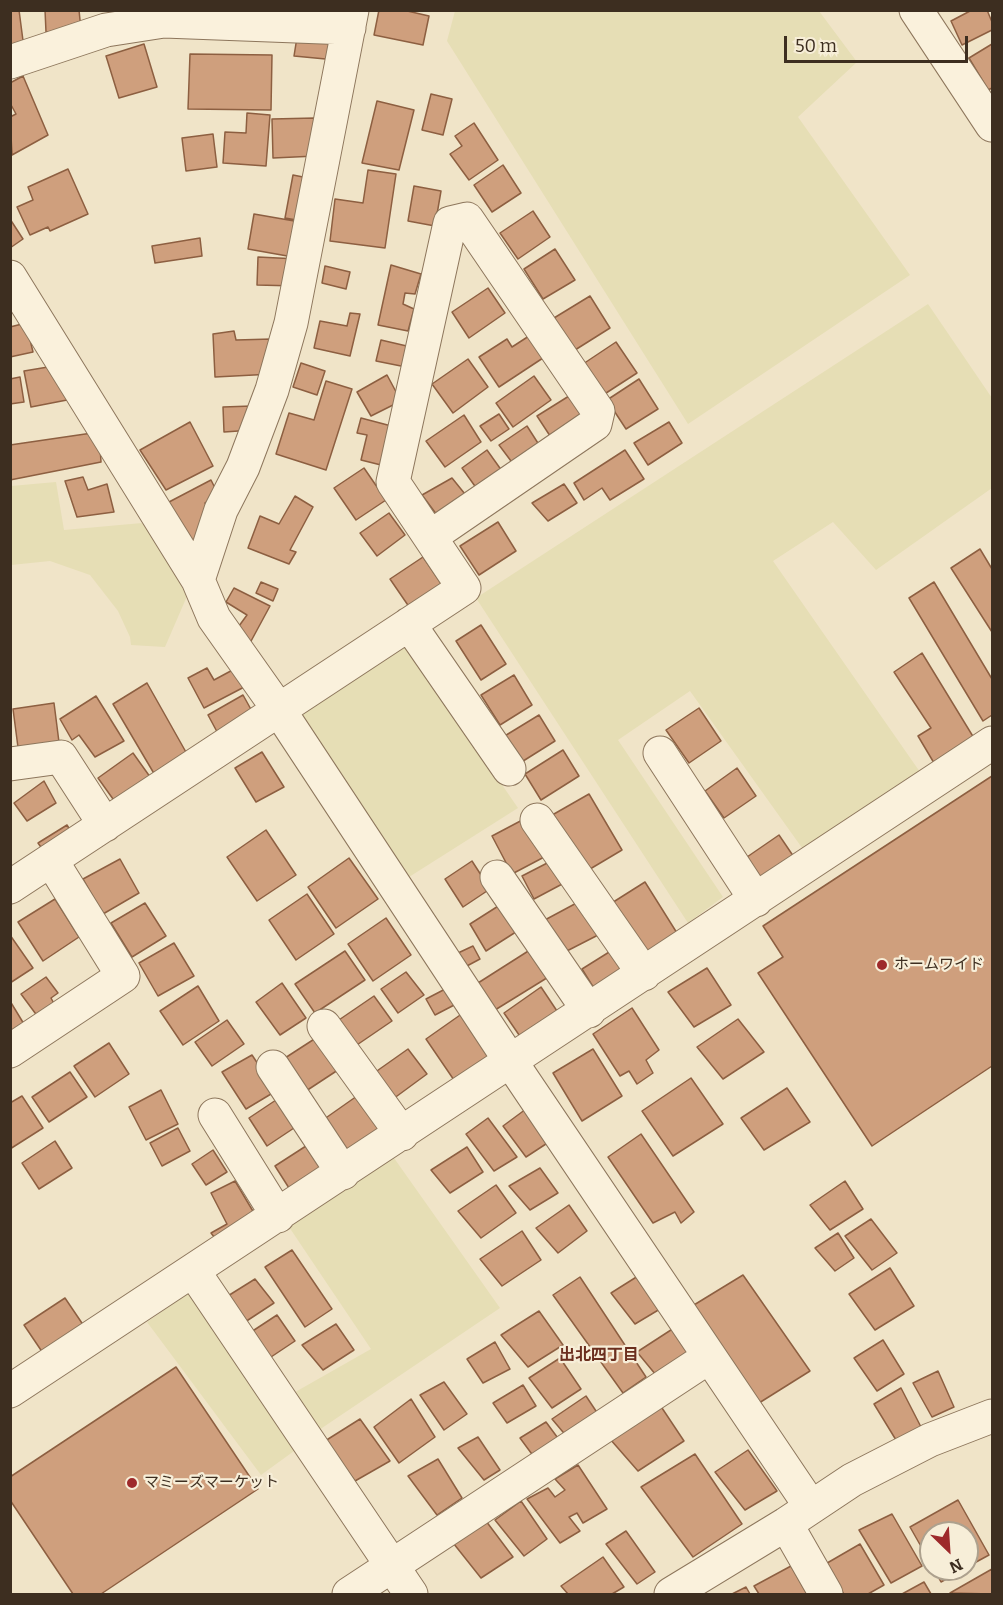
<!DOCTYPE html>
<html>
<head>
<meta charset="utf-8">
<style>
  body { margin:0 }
  #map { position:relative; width:1003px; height:1605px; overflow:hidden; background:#f0e4c8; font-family:Bitter,serif }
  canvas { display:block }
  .frame { position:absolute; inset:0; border:12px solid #3d2e20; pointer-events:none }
  .north { position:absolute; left:919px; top:1521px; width:60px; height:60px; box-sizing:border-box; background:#f7eed8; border:2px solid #ada18e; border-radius:50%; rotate:155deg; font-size:16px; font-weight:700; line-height:24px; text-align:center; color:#3d2e20 }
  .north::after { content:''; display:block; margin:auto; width:21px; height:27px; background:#9e2a2b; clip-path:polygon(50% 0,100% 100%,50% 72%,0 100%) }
  .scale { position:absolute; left:784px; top:36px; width:184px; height:27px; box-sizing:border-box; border:3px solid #3d2e20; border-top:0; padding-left:8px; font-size:18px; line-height:21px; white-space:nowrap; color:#3d2e20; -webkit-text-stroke:4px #f7eed8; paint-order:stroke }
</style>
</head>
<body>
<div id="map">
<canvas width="1003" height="1605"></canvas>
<div class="frame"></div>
<div class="north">N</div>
<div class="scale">50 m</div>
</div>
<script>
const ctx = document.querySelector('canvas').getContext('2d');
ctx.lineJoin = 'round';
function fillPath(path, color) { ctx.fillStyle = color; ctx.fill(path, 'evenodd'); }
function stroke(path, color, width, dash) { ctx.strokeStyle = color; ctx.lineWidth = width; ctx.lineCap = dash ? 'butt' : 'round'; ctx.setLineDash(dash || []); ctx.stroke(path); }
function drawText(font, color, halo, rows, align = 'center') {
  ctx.font = font + ' Bitter,"Noto Sans JP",serif'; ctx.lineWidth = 4.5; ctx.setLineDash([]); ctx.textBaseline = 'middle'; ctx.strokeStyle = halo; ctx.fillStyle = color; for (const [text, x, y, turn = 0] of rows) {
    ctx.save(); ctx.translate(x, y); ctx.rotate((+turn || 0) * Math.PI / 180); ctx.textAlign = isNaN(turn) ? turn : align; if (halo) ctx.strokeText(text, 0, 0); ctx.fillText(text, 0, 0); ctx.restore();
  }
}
const farmland = new Path2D(`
  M455 11H819L857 62 798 117 910 275 688 424 447 41Z
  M928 304 992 398V488L876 570 833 522 773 561 920 772 805 852 690 691 618 740 723 897 688 923 476 598Z
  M56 482 64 530 142 523 191 587 165 647 131 645 130 637 118 611 90 575 50 561 11 565V486Z
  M403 641 518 808 409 877 294 712Z
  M394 1158 500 1308 316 1432 290 1395 371 1349 287 1224Z
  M194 1289 301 1446 261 1475 147 1322Z`);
const building = new Path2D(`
  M10 10H19L25 56 10 58Z
  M45 10H79L81 30 46 32Z
  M379 10H403L429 16 423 45 374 35Z
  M972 10H987L992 22V30L962 45 951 21Z
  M298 31 339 34 336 60 294 56Z
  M144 44 157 87 119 98 106 56Z
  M992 44V88L988 90 969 58Z
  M190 54 272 55 271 110 188 109Z
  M23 76 48 135 12 155 10 117 16 114 10 103V83Z
  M431 94 452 99 443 135 422 130Z
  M377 101 414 110 399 170 362 163Z
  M247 113 270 115 266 166 223 163 225 132 246 133Z
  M315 118 316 156 273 158 272 119Z
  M474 123 498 160 469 180 450 154 462 146 455 136Z
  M213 134 217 167 186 171 182 138Z
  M503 165 521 193 492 212 474 185Z
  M68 169 88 214 50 231 48 227 30 235 17 207 33 200 28 187Z
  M368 170 396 174 385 248 330 241 335 199 363 203Z
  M293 175 313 179 308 222 285 218Z
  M414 186 441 191 435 226 408 221Z
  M533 211 550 237 518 259 500 233Z
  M254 214 300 222 293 257 248 249Z
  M10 219 23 239 10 248Z
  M200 238 202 256 155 263 152 246Z
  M555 249 575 280 543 299 524 269Z
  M258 257 298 259 296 286 257 285Z
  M391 265 421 274 415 294 405 293 403 304 414 309 408 331 378 325Z
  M325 266 350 272 346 289 322 283Z
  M488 288 505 313 469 338 452 312Z
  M590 296 610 328 575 350 554 318Z
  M350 313 360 314 350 356 314 348 320 321 347 326Z
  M26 323 33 352 10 357V327Z
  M234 331 236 340 272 339 273 374 215 377 213 334Z
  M529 336 543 358 499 387 479 357 507 339 512 347Z
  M381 340 411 347 406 367 376 361Z
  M616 342 637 373 603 395 583 364Z
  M468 359 488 387 453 413 432 384Z
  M301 363 325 371 317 395 293 387Z
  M60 365 67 400 31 407 24 371Z
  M387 375 401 401 371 416 357 392Z
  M534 376 551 400 513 427 496 403Z
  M20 377 24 402 10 404V379Z
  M639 379 658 409 626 429 607 400Z
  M326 381 352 389 326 470 276 454 289 413 314 420Z
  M569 396 587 424 556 445 537 416Z
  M252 406 253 430 224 432 223 407Z
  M499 414 509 429 491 441 480 426Z
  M464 415 481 442 445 467 426 441Z
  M361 418 399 428 389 467 361 460 367 435 357 433Z
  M190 422 213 466 166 490 140 450Z
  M669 422 682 443 648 465 634 443Z
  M527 426 543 451 517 469 499 445Z
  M99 432 101 462 10 480V445Z
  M487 450 507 478 482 496 462 468Z
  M625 450 644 479 610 500 602 488 584 500 574 483Z
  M364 468 386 500 356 520 334 488Z
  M83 477 88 490 107 484 114 512 77 517 65 481Z
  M452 478 469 499 440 519 422 495Z
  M211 480 219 496 205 503 212 518 208 533 190 543 169 502Z
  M564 484 577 503 548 521 532 503Z
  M295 496 313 507 290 550 296 552 289 564 248 548 260 516 279 524Z
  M389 513 405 535 377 556 360 533Z
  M498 522 516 551 479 575 460 546Z
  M980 549 992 569V632L951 568Z
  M423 557 447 592 414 614 390 579Z
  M261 582 278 589 273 601 256 593Z
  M934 582 992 679V715L983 721 909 598Z
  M234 588 270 606 250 643 239 626 247 615 226 602Z
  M481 625 506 664 481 680 456 641Z
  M922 653 977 743 937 768 918 736 931 728 894 672Z
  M240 666 250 684 204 708 188 678 207 668 214 680Z
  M514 675 532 705 500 725 481 695Z
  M147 683 191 761 159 782 113 704Z
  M243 695 258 722 222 741 208 715Z
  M96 696 124 741 95 757 79 735 72 740 60 719Z
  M54 703 60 750 19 755 13 709Z
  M699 708 721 741 689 763 666 730Z
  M539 715 555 741 520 763 503 737Z
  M563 750 579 776 541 800 525 774Z
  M262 752 284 787 256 802 235 768Z
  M133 753 153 781 118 806 98 778Z
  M737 768 756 796 724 818 705 791Z
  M992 776V1066L872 1146 758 973 783 957 763 926Z
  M44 781 56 803 27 821 14 803Z
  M589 794 622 850 580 875 547 818Z
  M528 817 548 855 512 874 492 836Z
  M67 825 76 840 48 857 38 843Z
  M266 830 296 875 257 901 227 857Z
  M779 835 798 863 765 884 747 857Z
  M349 858 378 899 336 928 308 887Z
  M120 859 139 893 103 914 83 879Z
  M555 859 566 882 534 899 522 876Z
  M472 861 490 889 463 907 445 879Z
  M645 882 682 941 644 965 607 906Z
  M307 894 334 934 296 960 269 920Z
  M55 899 79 937 43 961 18 922Z
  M584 899 602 933 561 954 543 921Z
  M145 903 166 936 132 957 111 923Z
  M503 903 519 930 486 951 470 924Z
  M386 918 411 955 373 981 348 944Z
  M10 935 33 968 10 983Z
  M174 943 194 976 158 996 139 963Z
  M473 946 480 959 465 967 458 953Z
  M533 948 550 976 495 1010 478 983Z
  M614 949 632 977 600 998 582 969Z
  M345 951 365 980 315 1013 295 984Z
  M707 968 731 1005 694 1027 668 992Z
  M406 972 424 995 398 1013 381 989Z
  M46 977 58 993 51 998 58 1011 41 1021 21 994Z
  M282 983 306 1018 280 1035 256 1002Z
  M198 986 219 1021 183 1045 160 1011Z
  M451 986 460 1002 435 1015 426 999Z
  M541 987 565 1023 528 1048 504 1013Z
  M374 996 392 1021 351 1049 333 1024Z
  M10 1001 27 1029 10 1040Z
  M632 1008 659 1050 646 1060 653 1073 637 1084 629 1071 620 1076 593 1034Z
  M463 1013 492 1057 456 1083 426 1039Z
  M738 1019 764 1052 723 1079 697 1047Z
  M227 1020 244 1044 212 1066 195 1042Z
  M319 1036 341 1068 306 1091 285 1058Z
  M109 1043 129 1074 95 1097 74 1066Z
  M408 1049 427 1074 393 1099 374 1073Z
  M593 1049 622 1096 582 1121 553 1073Z
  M252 1055 276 1091 246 1109 222 1072Z
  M70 1072 87 1097 49 1122 32 1097Z
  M691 1078 723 1124 673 1156 642 1111Z
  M787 1088 810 1122 764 1150 741 1118Z
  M161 1090 178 1124 146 1140 129 1107Z
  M22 1096 43 1128 10 1149V1103Z
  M357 1096 380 1130 343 1155 320 1122Z
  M279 1098 297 1126 267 1146 249 1118Z
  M526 1109 549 1142 526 1157 503 1126Z
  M488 1118 517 1157 494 1171 466 1134Z
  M178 1128 190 1151 162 1166 150 1143Z
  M641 1134 694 1212 681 1223 675 1212 653 1223 608 1157Z
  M55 1141 72 1168 39 1189 22 1163Z
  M306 1146 327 1178 296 1199 275 1166Z
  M467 1147 483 1172 450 1193 431 1170Z
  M213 1150 227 1172 206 1185 192 1164Z
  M540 1168 558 1193 530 1210 509 1186Z
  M235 1181 260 1223 222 1247 211 1233 227 1224 211 1193Z
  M845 1181 863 1209 830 1230 810 1205Z
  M496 1185 516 1213 481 1238 458 1211Z
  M569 1205 587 1231 558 1253 536 1228Z
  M871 1219 897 1253 872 1270 845 1236Z
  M522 1231 541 1260 502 1286 480 1259Z
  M838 1233 854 1258 835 1271 815 1248Z
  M292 1250 332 1309 305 1327 265 1267Z
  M890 1268 914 1306 875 1330 849 1294Z
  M743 1275 810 1371 759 1403 689 1308Z
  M638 1276 660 1309 635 1324 611 1293Z
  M580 1277 646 1377 623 1393 553 1295Z
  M255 1279 274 1303 242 1324 223 1299Z
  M65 1298 90 1335 49 1362 24 1325Z
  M539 1311 563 1345 528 1367 501 1335Z
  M277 1315 295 1341 265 1361 245 1336Z
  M336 1324 354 1350 323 1370 302 1345Z
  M674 1328 691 1352 656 1375 637 1352Z
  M883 1340 904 1374 877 1391 854 1358Z
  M495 1342 510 1369 483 1383 467 1359Z
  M560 1358 581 1389 552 1408 529 1378Z
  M176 1367 258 1489 101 1594H73L10 1500V1477Z
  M938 1371 954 1407 932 1417 913 1383Z
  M444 1382 467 1414 444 1430 420 1395Z
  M523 1385 536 1406 507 1423 493 1403Z
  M901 1388 921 1427 896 1440 874 1404Z
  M586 1396 600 1417 568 1438 552 1419Z
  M411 1399 435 1437 399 1463 374 1427Z
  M660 1405 684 1441 638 1471 610 1439Z
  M360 1419 390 1461 355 1481 325 1441Z
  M546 1422 563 1445 537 1461 520 1438Z
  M478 1437 500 1470 484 1480 458 1448Z
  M748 1450 777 1491 745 1510 715 1472Z
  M695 1454 742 1524 693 1557 641 1487Z
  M438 1459 462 1498 437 1515 408 1476Z
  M578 1465 607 1509 583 1523 577 1513 569 1517 580 1531 560 1543 527 1499 548 1488 555 1497 565 1490 555 1479Z
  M958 1500 989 1555 967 1567V1533H931V1564L910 1527Z
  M521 1501 547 1539 524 1556 495 1520Z
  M892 1514 922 1566 891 1583 859 1530Z
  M483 1517 513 1557 481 1578 450 1539Z
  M626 1531 655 1572 637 1584 606 1544Z
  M860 1544 884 1585 868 1594H844L822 1566Z
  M603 1557 624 1587 612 1594H568L561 1586Z
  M791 1566 807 1594H759L754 1586Z
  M934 1569H964L941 1582Z
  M992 1569V1594L950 1593Z
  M924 1582 931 1594H902Z
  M746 1587 750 1594H732Z`);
const minor = new Path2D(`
  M916 10 992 125
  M10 62 106 30 164 21 349 28
  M10 277 198 580 214 618 279 710 511 1062 811 1507
  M198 580 221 510 243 467 272 390 291 323 352 10
  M409 624 509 769
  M660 753 756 900
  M10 764 61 757 105 825
  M537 820 644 974
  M497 877 589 1011
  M10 887 464 588 393 482 450 223 467 219 598 411 595 424 430 537
  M324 1026 402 1134
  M10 1051 123 976 51 860
  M273 1067 343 1173
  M215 1115 278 1216
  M194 1272 411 1594
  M10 1391 992 743
  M786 1524 826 1594
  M349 1594 709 1357
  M671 1594 786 1524 852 1480 930 1440 992 1416`);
const markers = [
  [882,965,6,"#9e2a2b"],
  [132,1483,6,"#9e2a2b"]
];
const poiNames = [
  ["ホームワイド",894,965],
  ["マミーズマーケット",144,1483]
];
const neighbourhoodNames = [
  ["出北四丁目",599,1356]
];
fillPath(farmland, '#e6deb5');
fillPath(building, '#cf9f7d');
stroke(building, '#8d5f41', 1.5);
stroke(minor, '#8d765c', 35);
stroke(minor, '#faf1dc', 33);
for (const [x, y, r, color] of markers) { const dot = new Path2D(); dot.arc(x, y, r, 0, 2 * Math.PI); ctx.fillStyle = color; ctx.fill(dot); stroke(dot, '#f7eed8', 2); }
drawText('15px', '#3d2e20', '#f7eed8', poiNames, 'left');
drawText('bold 16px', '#6b2e1e', '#f7eed8', neighbourhoodNames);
</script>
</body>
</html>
